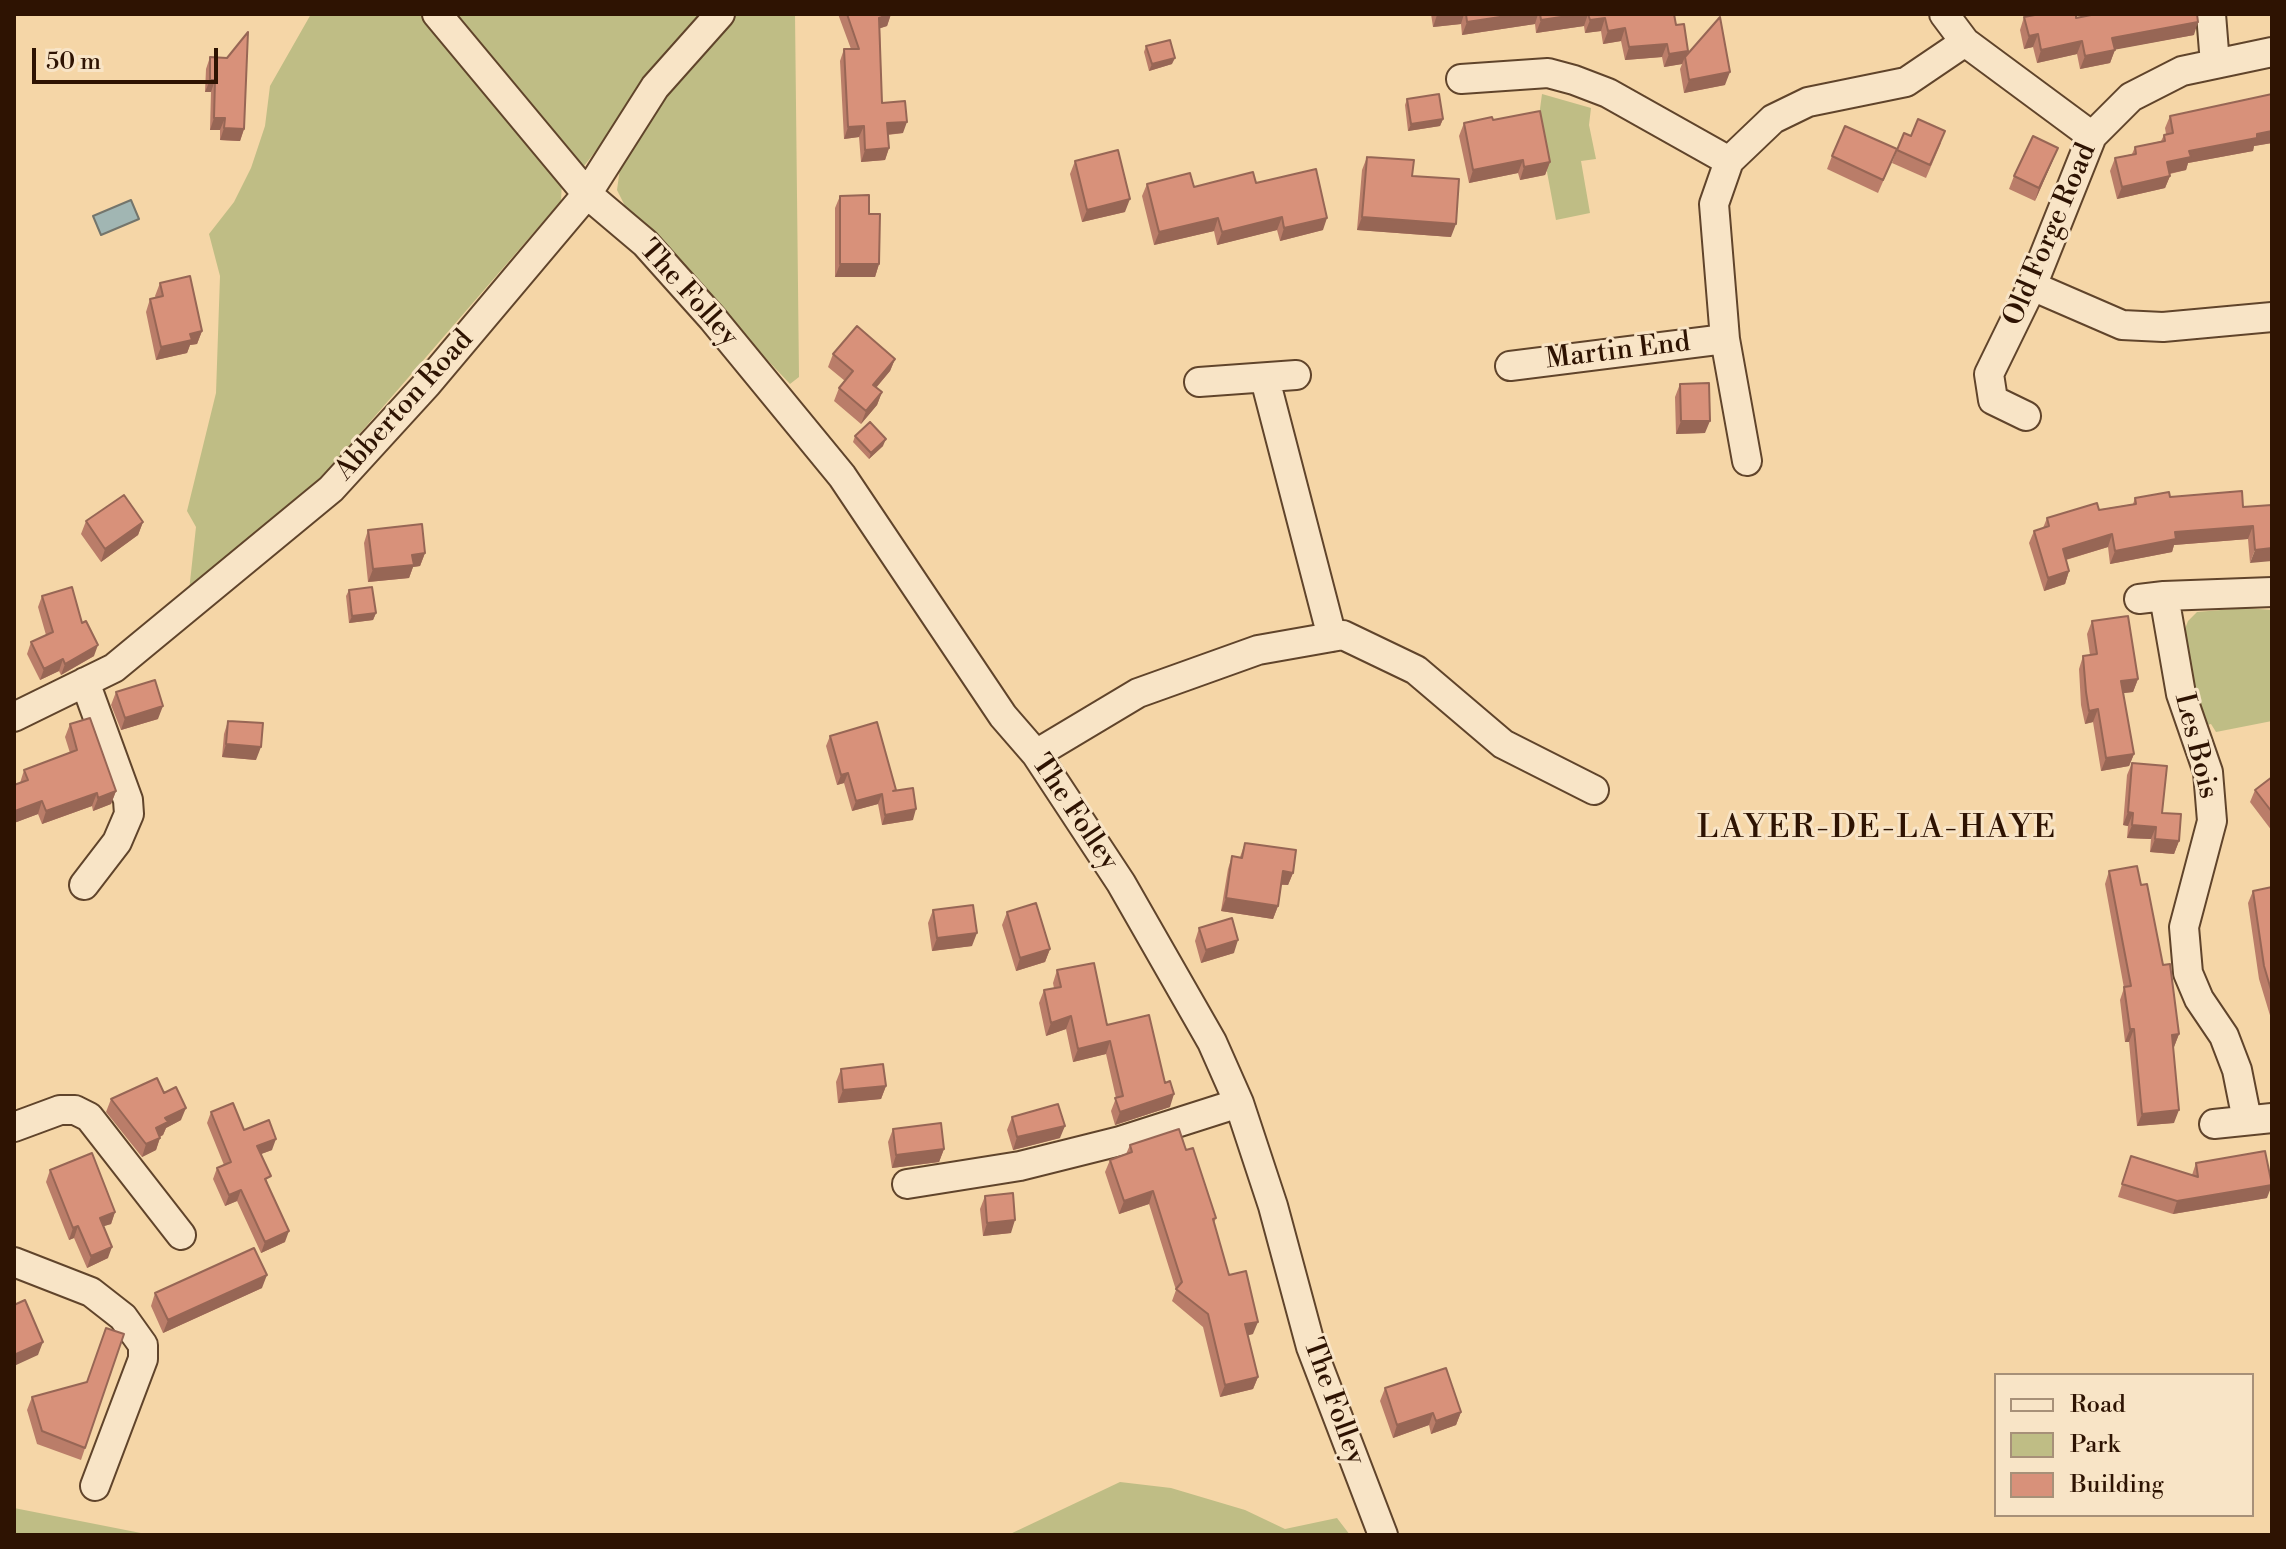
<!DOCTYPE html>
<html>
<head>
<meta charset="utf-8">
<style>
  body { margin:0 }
  #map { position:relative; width:2286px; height:1549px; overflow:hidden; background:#f5d6a7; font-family:"Libre Bodoni",serif }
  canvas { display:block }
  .frame { position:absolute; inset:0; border:16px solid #2e1302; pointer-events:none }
  .legend { position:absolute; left:1994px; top:1373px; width:260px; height:144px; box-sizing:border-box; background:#f8e4c6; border:2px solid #a79078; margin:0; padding:10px 14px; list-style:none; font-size:24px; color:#2e1302 }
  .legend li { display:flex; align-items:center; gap:16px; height:40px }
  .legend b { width:40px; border:2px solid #a79078 }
  .scale { position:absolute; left:32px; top:48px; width:186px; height:36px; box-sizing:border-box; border:4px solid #2e1302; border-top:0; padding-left:10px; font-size:24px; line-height:28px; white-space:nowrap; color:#2e1302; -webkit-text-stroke:6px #f8e4c6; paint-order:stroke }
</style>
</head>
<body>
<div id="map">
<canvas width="2286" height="1549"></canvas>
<div class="frame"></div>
<ul class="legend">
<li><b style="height:10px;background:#f8e4c6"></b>Road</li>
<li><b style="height:22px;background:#bfbd85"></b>Park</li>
<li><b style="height:22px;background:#d8917a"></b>Building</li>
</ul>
<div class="scale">50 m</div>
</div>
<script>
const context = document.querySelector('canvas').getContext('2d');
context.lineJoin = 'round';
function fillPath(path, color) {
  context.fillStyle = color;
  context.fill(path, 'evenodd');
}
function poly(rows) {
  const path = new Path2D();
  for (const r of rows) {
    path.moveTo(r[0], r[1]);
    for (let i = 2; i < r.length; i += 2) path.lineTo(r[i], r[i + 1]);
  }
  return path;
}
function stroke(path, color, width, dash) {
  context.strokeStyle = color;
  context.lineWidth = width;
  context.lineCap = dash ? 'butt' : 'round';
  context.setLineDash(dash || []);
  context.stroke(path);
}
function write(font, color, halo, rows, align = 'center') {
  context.font = font + ' "Libre Bodoni",serif';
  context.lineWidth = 6;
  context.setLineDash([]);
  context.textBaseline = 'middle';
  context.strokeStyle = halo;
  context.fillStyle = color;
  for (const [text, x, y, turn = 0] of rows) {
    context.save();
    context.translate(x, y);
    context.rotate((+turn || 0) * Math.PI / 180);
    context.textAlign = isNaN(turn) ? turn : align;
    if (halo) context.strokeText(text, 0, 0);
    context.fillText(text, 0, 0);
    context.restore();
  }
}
const green = poly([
  [311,14,429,14,562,180,561,201,299,504,188,600,196,527,187,511,216,393,220,276,209,234,234,202,251,168,265,126,270,86],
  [447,14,703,14,584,166,577,167],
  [730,14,795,14,799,377,790,384,628,212,617,190,620,168,666,98],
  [1542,94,1591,108,1589,125,1596,159,1581,161,1590,213,1556,220,1538,124],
  [2245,608,2272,610,2272,721,2216,732,2211,724,2203,726,2180,642,2188,621,2197,612],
  [1120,1482,1171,1488,1245,1510,1285,1529,1337,1518,1350,1535,1008,1535],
  [14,1508,151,1535,14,1535]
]);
const water = poly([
  [131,200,139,219,101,235,93,216,131,200]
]);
const minor = poly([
  [437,14,587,194,645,243,713,319,842,476,1003,716,1036,754,1121,883,1212,1042,1239,1103,1273,1206,1311,1347,1383,1535],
  [1944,14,1965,42,2092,136],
  [2211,14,2215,64],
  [1461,79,1548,73,1574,80,1608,93,1729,161],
  [2032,286,2122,325,2163,327,2272,317],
  [1510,366,1725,339],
  [1265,379,1332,637],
  [1199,382,1296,375],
  [2026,416,1993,400,1989,374,2032,286,2092,136,2131,97,2182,71,2272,52],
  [1747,461,1725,339,1714,204,1729,161,1773,119,1808,102,1906,82,1965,42],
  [2164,596,2272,592],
  [2139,599,2164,596,2181,694,2208,772,2212,821,2184,927,2188,973,2199,999,2224,1036,2237,1070,2247,1120],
  [14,717,114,668,331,489,427,384,587,194,655,87,720,14],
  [1036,754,1138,693,1258,650,1343,635,1416,670,1503,744,1594,790],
  [84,885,117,842,129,814,128,800,85,682],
  [2214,1124,2272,1118],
  [14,1127,60,1110,75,1110,89,1117,181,1235],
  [907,1184,1020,1166,1120,1141,1239,1103],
  [14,1262,91,1292,123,1317,143,1345,143,1359,95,1486]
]);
const wall = poly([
  [838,14,891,14,887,26,880,28,882,103,903,133,888,135,889,148,885,160,861,162,859,137,844,139,840,61,844,49,851,49],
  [1431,14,1674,14,1676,25,1688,51,1725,85,1684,93,1680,69,1682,64,1664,67,1662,57,1625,60,1621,41,1603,44,1601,31,1585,33,1584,26,1536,33,1535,24,1462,35,1461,24,1433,27],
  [2024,17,2076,18,2194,35,2115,49,2110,63,2080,69,2077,54,2037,63,2033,47,2024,49,2020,30],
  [1146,46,1172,64,1149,71,1144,52],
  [210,57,244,129,240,141,220,140,220,130,210,130,211,92,205,92,206,69],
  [2272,94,2272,143,2254,146,2253,151,2188,163,2186,170,2170,174,2170,176,2165,188,2117,199,2110,171,2115,158,2132,154,2135,147,2161,141,2164,135,2166,134,2165,128,2170,116],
  [1407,99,1443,119,1440,126,1408,131,1405,105],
  [1493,120,1550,162,1545,175,1520,180,1518,173,1469,183,1459,136,1464,123],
  [1911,136,1941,143,1926,178,1892,163,1897,150],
  [1832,156,1892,161,1878,193,1827,169],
  [1367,157,1412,176,1451,237,1357,230,1362,170],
  [2053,160,2035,201,2009,189,2014,176],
  [1075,161,1125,212,1082,222,1070,174],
  [1256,183,1323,230,1280,241,1277,230,1217,245,1214,231,1154,245,1142,196,1147,184,1194,187],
  [840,196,869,214,879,264,875,277,835,277,835,208],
  [160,283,202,331,197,344,190,345,187,353,156,360,146,312,150,299,156,298,155,296],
  [833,354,895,359,890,371,876,388,882,392,877,405,861,424,834,401,839,388,845,381,828,367],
  [1680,384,1705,433,1676,434,1675,397],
  [855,436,883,446,869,459,853,442],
  [2170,497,2243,507,2272,505,2250,563,2248,539,2174,545,2172,552,2110,564,2108,547,2066,560,2069,571,2065,584,2044,591,2029,543,2034,531,2043,528,2047,518,2133,504,2135,498],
  [86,521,143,522,138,535,101,562,81,534],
  [368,530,425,553,420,566,413,567,409,578,368,582,364,543],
  [349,590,376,613,373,620,349,623,346,596],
  [42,596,82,623,94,656,61,675,59,671,40,680,27,654,31,642,46,635,38,607],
  [2092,621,2138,679,2133,692,2123,693,2134,754,2129,766,2101,771,2093,722,2085,724,2081,705,2079,669,2083,656,2090,655,2087,634],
  [116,692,158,719,121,730,111,705],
  [228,721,256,760,222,757,224,734],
  [70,724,116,791,111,804,93,811,92,806,42,824,38,814,14,823,14,785,20,783,24,770,70,753,65,737],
  [830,736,896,790,913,820,882,825,878,804,852,811,844,783,837,785,826,746],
  [2132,763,2179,841,2174,854,2150,852,2151,839,2127,838,2128,826,2123,825,2127,775],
  [2272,777,2272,831,2250,802,2255,790],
  [1245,843,1293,873,1288,885,1281,885,1278,906,1273,919,1221,911,1228,869,1232,856,1240,857],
  [2109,871,2141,885,2179,1034,2174,1047,2173,1047,2174,1123,2137,1126,2129,1042,2125,1042,2120,1000,2124,988,2105,884],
  [2272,887,2272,1022,2259,979,2248,903,2253,891],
  [933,910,972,946,932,951,928,923],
  [1007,912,1050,949,1045,962,1016,971,1002,925],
  [1199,928,1234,953,1201,963,1195,941],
  [1057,970,1107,1025,1170,1107,1115,1125,1111,1111,1116,1098,1106,1054,1073,1062,1066,1029,1046,1036,1039,1003,1044,990,1054,988,1053,983],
  [841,1069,886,1086,881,1099,838,1103,836,1082],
  [164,1093,181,1120,166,1128,163,1135,160,1137,156,1150,142,1157,106,1112,111,1099],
  [211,1112,244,1130,272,1150,261,1154,268,1185,285,1242,261,1253,237,1201,225,1206,213,1179,217,1168,224,1165,207,1123],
  [1012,1117,1060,1138,1013,1150,1007,1130],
  [893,1129,944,1149,939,1162,892,1168,888,1142],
  [1130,1145,1186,1150,1216,1218,1214,1223,1229,1275,1253,1334,1248,1335,1258,1377,1253,1389,1220,1397,1203,1327,1172,1301,1176,1290,1149,1204,1119,1214,1105,1172,1110,1160,1126,1154],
  [2131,1156,2192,1175,2196,1163,2267,1198,2173,1214,2118,1197],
  [50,1170,115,1212,111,1224,103,1226,108,1258,87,1268,74,1238,69,1240,46,1182],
  [985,1196,1011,1233,983,1236,980,1209],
  [262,1288,163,1333,151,1306,155,1293],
  [124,1334,81,1460,37,1444,27,1410,32,1397,87,1382],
  [1385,1388,1461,1412,1456,1425,1431,1434,1429,1425,1393,1438,1380,1401]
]);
const shadedWall = poly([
  [891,14,887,26,875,30,879,18],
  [1464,14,1461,24,1433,27,1437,15],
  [1520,14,1538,14,1535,24,1462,35,1467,22],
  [1581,14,1588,14,1584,26,1536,33,1541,20],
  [1605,18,1601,31,1585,33,1590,20],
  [2198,22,2194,35,2108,51,2112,38],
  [1625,28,1621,41,1603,44,1608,31],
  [2038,34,2033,47,2024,49,2029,36],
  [2082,41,2077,54,2037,63,2041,50],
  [1667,44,1662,57,1625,60,1629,47],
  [2115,50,2110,63,2080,69,2085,56],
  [1688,51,1685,60,1685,57,1682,64,1664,67,1669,54],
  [1175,58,1172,64,1149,71,1152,64],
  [1730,72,1725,85,1684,93,1689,80],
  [210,80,215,80,211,92,205,92],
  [214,118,225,118,220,130,210,130],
  [1443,119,1440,126,1408,131,1411,124],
  [907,122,903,133,882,135,887,123],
  [864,126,859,137,844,139,848,127],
  [224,128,244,129,240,141,220,140],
  [2272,131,2272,143,2254,146,2253,151,2188,163,2186,170,2162,175,2167,162,2189,151],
  [889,148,885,160,861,162,865,150],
  [2058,148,2053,160,2035,201,2039,188],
  [1523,160,1518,173,1469,183,1473,170],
  [1550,162,1545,175,1520,180,1524,167],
  [2170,176,2165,188,2117,199,2122,187],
  [1130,199,1125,212,1082,222,1087,210],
  [1282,217,1277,230,1217,245,1222,232],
  [1362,217,1456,224,1451,237,1357,230],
  [1218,218,1214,231,1154,245,1159,232],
  [1327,218,1323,230,1280,241,1284,228],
  [840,264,879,264,875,277,835,277],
  [202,331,197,344,190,345,187,353,156,360,161,347,190,334],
  [895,359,890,371,868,397,873,385],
  [882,392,877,405,861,424,866,411],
  [1681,421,1710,421,1705,433,1676,434],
  [886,439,883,446,869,459,871,453],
  [143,522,138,535,101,562,105,549],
  [2253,526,2248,539,2174,545,2172,552,2110,564,2115,551,2175,532],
  [2112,534,2108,547,2058,562,2063,549],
  [2272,548,2272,561,2250,563,2255,550],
  [425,553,420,566,413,567,409,578,368,582,373,569,412,555],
  [2069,571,2065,584,2044,591,2048,578],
  [376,613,373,620,349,623,352,616],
  [98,645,94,656,61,675,65,664],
  [63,659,59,671,40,680,44,669],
  [2138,679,2133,692,2116,694,2121,681],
  [163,706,158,719,121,730,125,718],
  [2098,709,2093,722,2085,724,2089,711],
  [226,744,261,747,256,760,222,757],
  [2134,754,2129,766,2101,771,2106,758],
  [848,773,844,783,837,785,841,775],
  [116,791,111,804,93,811,98,798],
  [97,793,92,806,42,824,46,811],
  [882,794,878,804,852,811,856,801],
  [42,801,38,814,14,823,15,811],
  [916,809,913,820,882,825,885,815],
  [2128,812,2133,813,2128,826,2123,825],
  [2132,825,2156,827,2151,839,2127,838],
  [2155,839,2179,841,2174,854,2150,852],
  [1283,871,1293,873,1288,885,1278,884],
  [1226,898,1278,906,1273,919,1221,911],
  [977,933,972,946,932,951,937,938],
  [1238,940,1234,953,1201,963,1206,950],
  [1050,949,1045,962,1016,971,1020,958],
  [1071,1016,1066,1029,1046,1036,1051,1023],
  [2130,1029,2134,1029,2129,1042,2125,1042],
  [2179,1034,2174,1047,2167,1048,2172,1035],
  [1110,1041,1106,1054,1073,1062,1078,1049],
  [886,1086,881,1099,838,1103,843,1090],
  [1174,1094,1170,1107,1115,1125,1120,1112],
  [186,1108,181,1120,166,1128,163,1135,151,1141,156,1128,165,1118],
  [2179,1110,2174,1123,2137,1126,2142,1114],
  [1065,1126,1060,1138,1013,1150,1017,1137],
  [160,1138,156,1150,142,1157,146,1144],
  [276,1139,272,1150,253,1157,257,1146],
  [944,1149,939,1162,892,1168,896,1155],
  [2272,1185,2267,1198,2173,1214,2177,1201],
  [241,1190,237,1201,225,1206,229,1195],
  [1153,1191,1149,1204,1119,1214,1124,1201],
  [115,1212,111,1224,95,1229,100,1218],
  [1015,1220,1011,1233,983,1236,987,1223],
  [78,1226,74,1238,69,1240,73,1228],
  [289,1231,285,1242,261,1253,265,1242],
  [112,1247,108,1258,87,1268,91,1256],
  [267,1275,262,1288,163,1333,168,1320],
  [1258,1322,1253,1334,1241,1337,1245,1324],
  [43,1342,38,1355,14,1366,14,1355],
  [1258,1377,1253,1389,1220,1397,1225,1385],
  [1461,1412,1456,1425,1431,1434,1436,1421],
  [1433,1413,1429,1425,1393,1438,1397,1425]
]);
const building = poly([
  [847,14,891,14,879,18,882,103,905,101,907,122,887,123,889,148,865,150,864,126,848,127,844,49,859,49,847,14],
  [1466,14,1520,14,1467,22,1466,14],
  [1540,14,1581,14,1541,20,1540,14],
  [1588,14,1674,14,1676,25,1684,24,1688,51,1669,54,1667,44,1629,47,1625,28,1608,31,1605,18,1590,20,1588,14],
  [2040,14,2076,14,2076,18,2096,14,2197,14,2198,22,2112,38,2115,50,2085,56,2082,41,2041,50,2038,34,2029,36,2024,17,2040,14],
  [1720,17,1730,72,1689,80,1685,57,1720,17],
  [248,32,244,129,224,128,225,118,214,118,215,80,210,80,210,57,227,58,248,32],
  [1170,40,1175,58,1152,64,1146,46,1170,40],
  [1439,94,1443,119,1411,124,1407,99,1439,94],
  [2272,94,2272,131,2257,134,2257,138,2189,151,2191,157,2167,162,2170,176,2122,187,2115,158,2136,154,2135,147,2165,141,2164,135,2173,133,2170,116,2272,94],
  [1540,111,1550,162,1524,167,1523,160,1473,170,1464,123,1492,117,1493,120,1540,111],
  [1918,119,1945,131,1930,165,1897,150,1904,133,1911,136,1918,119],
  [1845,126,1897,149,1883,180,1832,156,1845,126],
  [2033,136,2058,148,2039,188,2014,176,2033,136],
  [1118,150,1130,199,1087,210,1075,161,1118,150],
  [1367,157,1414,160,1412,176,1459,179,1456,224,1362,217,1367,157],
  [1316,169,1327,218,1284,228,1282,217,1222,232,1218,218,1159,232,1147,184,1190,173,1194,187,1253,172,1256,183,1316,169],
  [869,195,869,214,880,214,879,264,840,264,840,196,869,195],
  [190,276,202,331,190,334,192,340,161,347,150,299,163,296,160,283,190,276],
  [857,326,895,359,873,385,882,392,866,411,839,388,853,371,833,354,857,326],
  [1709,383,1710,421,1681,421,1680,384,1709,383],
  [870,422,886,439,871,453,855,436,870,422],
  [2242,491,2243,507,2272,505,2272,548,2255,550,2253,526,2175,532,2176,539,2115,551,2112,534,2063,549,2069,571,2048,578,2034,531,2049,526,2047,518,2097,503,2099,510,2136,504,2135,498,2169,492,2170,497,2242,491],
  [124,495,143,522,105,549,86,521,124,495],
  [422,524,425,553,412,555,414,565,373,569,368,530,422,524],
  [72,587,82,623,86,621,98,645,65,664,63,659,44,669,31,642,53,632,42,596,72,587],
  [372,587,376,613,352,616,349,590,372,587],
  [2128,616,2138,679,2121,681,2134,754,2106,758,2098,709,2089,711,2086,692,2083,656,2097,654,2092,621,2128,616],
  [155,680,163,706,125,718,116,692,155,680],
  [90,718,116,791,98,798,97,793,46,811,42,801,15,811,14,807,14,785,28,780,24,770,77,750,70,724,90,718],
  [228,721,263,723,261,747,226,744,228,721],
  [877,722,896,790,893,791,913,788,916,809,885,815,882,794,856,801,848,773,841,775,830,736,877,722],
  [2132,763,2167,766,2162,813,2181,814,2179,841,2155,839,2156,827,2132,825,2133,813,2128,812,2132,763],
  [2272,777,2272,812,2255,790,2272,777],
  [1245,843,1296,850,1293,873,1283,871,1278,906,1226,898,1232,856,1242,858,1245,843],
  [2137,866,2141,885,2147,884,2163,965,2170,964,2179,1034,2172,1035,2179,1110,2142,1114,2134,1029,2130,1029,2124,987,2131,986,2109,871,2137,866],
  [2272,887,2272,993,2264,966,2253,891,2272,887],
  [1036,903,1050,949,1020,958,1007,912,1036,903],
  [973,905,977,933,937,938,933,910,973,905],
  [1232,918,1238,940,1206,950,1199,928,1232,918],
  [1094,963,1107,1025,1149,1015,1165,1083,1170,1081,1174,1094,1120,1112,1115,1098,1123,1096,1110,1041,1078,1049,1071,1016,1051,1023,1044,990,1061,987,1057,970,1094,963],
  [883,1064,886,1086,843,1090,841,1069,883,1064],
  [157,1078,164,1093,176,1087,186,1108,165,1118,168,1122,156,1128,160,1138,146,1144,111,1099,157,1078],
  [233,1103,244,1130,269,1120,276,1139,257,1146,271,1176,265,1179,289,1231,265,1242,241,1190,229,1195,217,1168,231,1162,211,1112,233,1103],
  [1058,1104,1065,1126,1017,1137,1012,1117,1058,1104],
  [941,1123,944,1149,896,1155,893,1129,941,1123],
  [1179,1129,1186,1150,1193,1148,1216,1218,1213,1219,1229,1275,1246,1271,1258,1322,1245,1324,1258,1377,1225,1385,1208,1314,1176,1289,1182,1282,1153,1191,1124,1201,1110,1160,1132,1152,1130,1145,1179,1129],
  [2265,1151,2272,1185,2177,1201,2122,1184,2131,1156,2198,1177,2196,1163,2265,1151],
  [92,1153,115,1212,100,1218,112,1247,91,1256,78,1226,73,1228,50,1170,92,1153],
  [1013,1193,1015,1220,987,1223,985,1196,1013,1193],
  [254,1248,267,1275,168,1320,155,1293,254,1248],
  [25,1300,43,1342,14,1355,14,1305,25,1300],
  [106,1328,124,1334,85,1448,42,1431,32,1397,87,1382,106,1328],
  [1446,1368,1461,1412,1436,1421,1433,1413,1397,1425,1385,1388,1446,1368]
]);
const streetNames = [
  ["Old Forge Road",2051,235,-67],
  ["The Folley",688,294,48],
  ["Martin End",1618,352,-7],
  ["Abberton Road",405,406,-48],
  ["Les Bois",2195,746,76],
  ["The Folley",1074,813,56],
  ["The Folley",1333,1402,70]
];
const quarterNames = [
  ["LAYER-DE-LA-HAYE",1877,829]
];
fillPath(green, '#bfbd85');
fillPath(water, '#a1b6b3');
stroke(water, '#73756c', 2);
stroke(minor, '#60442b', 32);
stroke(minor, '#f8e4c6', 28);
fillPath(wall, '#ba7d69');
fillPath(shadedWall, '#976655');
fillPath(building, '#d8917a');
stroke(building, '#976655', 2);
write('28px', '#2e1302', '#f8e4c6', streetNames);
context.letterSpacing = '2px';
write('32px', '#2e1302', '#f8e4c6', quarterNames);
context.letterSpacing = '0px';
</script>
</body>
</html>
